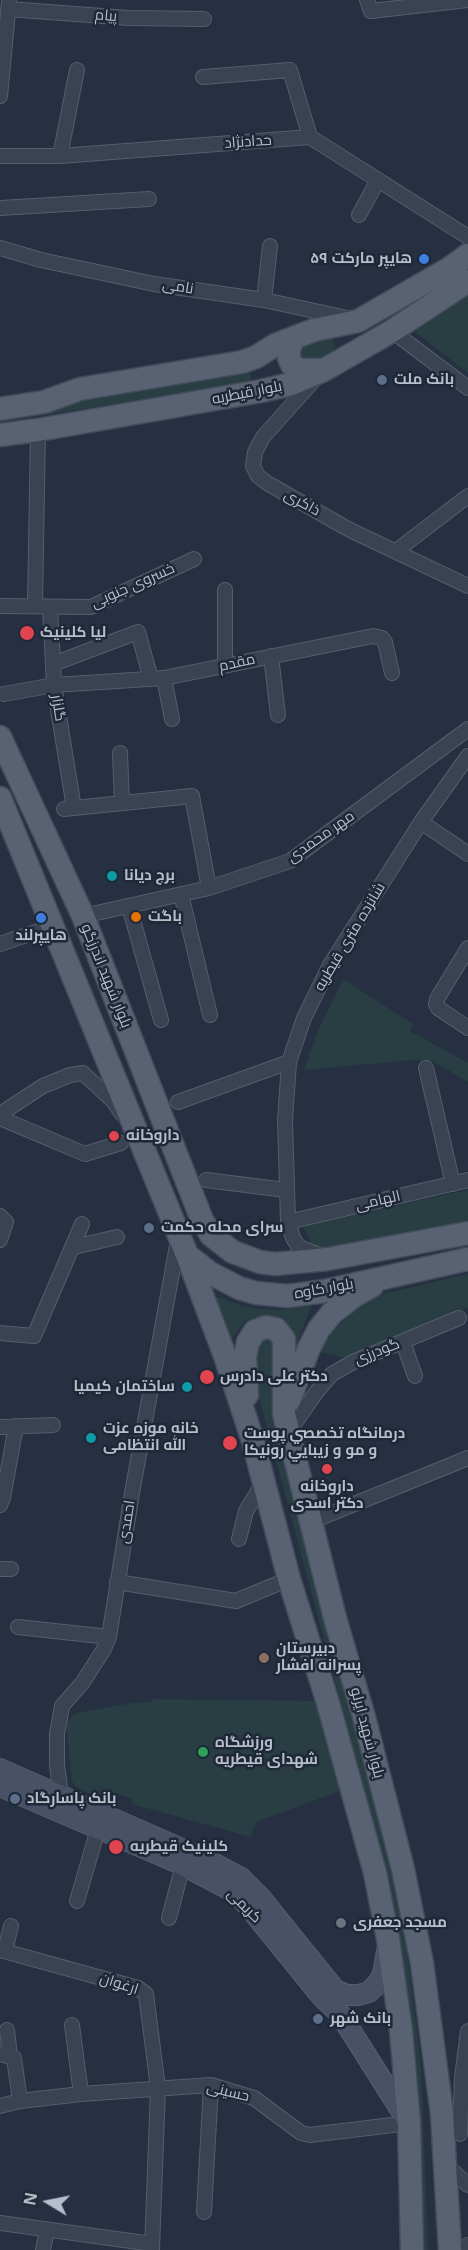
<!DOCTYPE html>
<html>
<head>
<meta charset="utf-8">
<style>
  body { margin:0 }
  #map { position:relative; width:468px; height:2250px; overflow:hidden; background:#263042; font-family:"Noto Sans",sans-serif }
  canvas { display:block }
  .north { position:absolute; left:18px; top:2172px; width:60px; height:60px; -webkit-text-stroke:4px #1f2837; paint-order:stroke; rotate:280deg; font-size:16px; font-weight:700; line-height:24px; text-align:center; color:#b7becc }
  .north::after { content:''; display:block; margin:auto; width:21px; height:27px; background:#b7becc; clip-path:polygon(50% 0,100% 100%,50% 72%,0 100%) }
</style>
</head>
<body>
<div id="map">
<canvas width="468" height="2250"></canvas>
<div class="north">N</div>
</div>
<script>
const context = document.querySelector('canvas').getContext('2d');
context.lineJoin = 'round';
function fillPath(path, color) {
  context.fillStyle = color;
  context.fill(path, 'evenodd');
}
function poly(rows) {
  const path = new Path2D();
  for (const r of rows) {
    path.moveTo(r[0], r[1]);
    for (let i = 2; i < r.length; i += 2) path.lineTo(r[i], r[i + 1]);
  }
  return path;
}
function stroke(path, color, width, dash) {
  context.strokeStyle = color;
  context.lineWidth = width;
  context.lineCap = dash ? 'butt' : 'round';
  context.setLineDash(dash || []);
  context.stroke(path);
}
function write(font, color, halo, rows, align = 'center') {
  context.font = font + ' "Noto Sans",Cairo,sans-serif';
  context.lineWidth = 5;
  context.setLineDash([]);
  context.textBaseline = 'middle';
  context.strokeStyle = halo;
  context.fillStyle = color;
  for (const [text, x, y, turn = 0] of rows) {
    context.save();
    context.translate(x, y);
    context.rotate((+turn || 0) * Math.PI / 180);
    context.textAlign = isNaN(turn) ? turn : align;
    if (halo) context.strokeText(text, 0, 0);
    context.fillText(text, 0, 0);
    context.restore();
  }
}
const green = poly([
  [468,296,468,373,410,328],
  [324,334,332,338,335,346,333,354,307,367,293,350],
  [250,373,252,382,0,422,0,415],
  [343,979,413,1024,410,1031,468,1063,468,1082,433,1061,412,1060,304,1070,318,1031],
  [468,1190,468,1226,327,1252,311,1243,303,1226],
  [468,1274,468,1308,346,1358,320,1352,333,1331,354,1311,373,1299,386,1293],
  [212,1295,243,1306,260,1309,282,1310,311,1306,290,1363,269,1318,255,1317,245,1321,230,1342],
  [265,1334,272,1340,276,1348,275,1416,288,1479,389,1856,406,1943,421,2065,428,2250,418,2250,415,2084,403,1963,390,1899,350,1736,257,1390,249,1349],
  [153,1699,321,1701,348,1788,256,1822,251,1837,132,1804,132,1798,113,1793,111,1798,108,1797,106,1801,76,1787,72,1781,66,1723,76,1713,132,1703,152,1702]
]);
const street = poly([
  [367,0,371,11,468,0],
  [8,9,129,18,204,19],
  [203,77,290,70,310,137],
  [0,96,9,2],
  [0,156,60,156,310,137,468,237],
  [60,156,77,70],
  [0,208,149,199],
  [359,215,378,180],
  [0,248,41,260,154,284,264,300,347,318],
  [264,300,270,246],
  [392,331,468,388],
  [315,379,263,437,255,452,253,466,258,476,267,483,350,530,468,586],
  [396,551,468,496],
  [225,590,225,665],
  [0,606,91,607,194,559],
  [35,606,38,430],
  [50,607,54,685,74,808],
  [271,656,278,715],
  [53,664,138,632,151,679],
  [164,678,172,719],
  [4,694,54,685,164,678,373,636,382,638,385,642,392,673],
  [120,753,122,803],
  [64,809,192,796,209,888],
  [421,822,468,854],
  [181,894,210,1015],
  [129,906,161,1020],
  [83,916,209,888,290,861,468,729],
  [0,944,53,926],
  [468,948,437,999,436,1004,438,1008,468,1028],
  [426,1068,453,1184],
  [178,1102,289,1062],
  [0,1114,43,1086,70,1075,83,1073,113,1101,122,1114],
  [0,1118,85,1154,121,1143],
  [206,1180,286,1190],
  [0,1216,6,1222,0,1240],
  [288,1222,468,1180],
  [74,1247,117,1237],
  [321,1256,299,1247,293,1238,288,1222,285,1120,289,1062,304,1018,330,965,421,822,468,756],
  [0,1333,34,1336,82,1224],
  [403,1342,415,1376],
  [0,1427,53,1425],
  [288,1433,318,1390,332,1374,353,1362,459,1318],
  [0,1505,3,1498,16,1426],
  [310,1522,468,1458],
  [239,1539,246,1511,263,1483],
  [0,1569,11,1569],
  [117,1582,236,1601,289,1579],
  [18,1627,109,1637],
  [61,1795,57,1765,57,1734,62,1706,83,1682,104,1649,109,1637,132,1493,178,1240],
  [77,1901,98,1829],
  [169,1918,183,1865],
  [0,1950,138,1988,146,1994,158,2088,152,2250],
  [5,1951,11,1926],
  [72,2025,81,2094],
  [7,2030,10,2056],
  [0,2054,14,2058,20,2101],
  [0,2106,20,2101,81,2094,211,2085,254,2098,301,2133,310,2135,409,2123],
  [460,2134,462,2077,468,2031],
  [446,2165,468,2185],
  [204,2212,211,2085],
  [0,2223,152,2244],
  [43,2250,47,2230],
  [466,2250,468,2245]
]);
const secondary = poly([
  [0,1769,209,1861,241,1878,260,1897,335,1990,347,1995,359,1995,369,1992,378,1983,383,1974,387,1951],
  [0,1786,183,1865,236,1893,249,1907,322,1997,340,2014,409,2123]
]);
const primary = poly([
  [294,338,289,349,289,358,292,365,299,370,322,370],
  [0,409,44,402,80,389,242,362,256,357,275,345,314,330,358,321,450,268,468,255],
  [0,435,38,430,261,391,291,384,324,370,392,331,468,281],
  [0,737,83,916,202,1220,211,1235,233,1252,260,1262,275,1264,328,1259,468,1233],
  [0,798,187,1255,225,1356,253,1441,289,1579,328,1703,375,1873,388,1939,401,2031,409,2123,412,2250],
  [187,1255,210,1273,239,1288,256,1293,288,1296,325,1291,468,1259],
  [247,1395,245,1357,248,1342,255,1331,266,1327,276,1329,284,1339,284,1414,335,1618,364,1717,403,1869,422,1963,442,2114,450,2250],
  [289,1401,309,1348,319,1329,332,1313,354,1296,372,1286]
]);
const markers = [
  [424,259,6,"#3f7fe0"],
  [382,380,6,"#5c6f8a"],
  [27,633,8,"#e0444e"],
  [112,876,6,"#0f9aa8"],
  [136,917,6,"#e8710a"],
  [41,918,6,"#3f7fe0"],
  [114,1136,6,"#e0444e"],
  [149,1228,6,"#5c6f8a"],
  [207,1377,8,"#e0444e"],
  [187,1387,6,"#0f9aa8"],
  [91,1438,6,"#0f9aa8"],
  [230,1443,8,"#e0444e"],
  [327,1469,6,"#e0444e"],
  [264,1658,6,"#8d6e63"],
  [203,1752,6,"#2e9e5b"],
  [15,1799,6,"#5c6f8a"],
  [116,1847,8,"#e0444e"],
  [341,1923,6,"#6b7280"],
  [318,2019,6,"#5c6f8a"]
];
const streetNames = [
  ["پیام",106,16,5],
  ["حدادنژاد",248,142,-4],
  ["نامی",178,287,9],
  ["بلوار قیطریه",247,393,-11],
  ["ذاکری",302,503,29],
  ["خسروی جنوبی",133,586,-24],
  ["مقدم",237,663,-12],
  ["گلزار",58,708,81],
  ["مهر محمدی",321,837,-35],
  ["شانزده متری قیطریه",350,937,-59],
  ["بلوار شهید اندرزگو",106,976,68],
  ["الهامی",378,1201,-13],
  ["بلوار کاوه",324,1289,-10],
  ["گودرزی",377,1352,-22],
  ["احمدی",127,1522,-81],
  ["بلوار شهید ایرلو",367,1733,75],
  ["کریمی",244,1906,45],
  ["ارغوان",119,1984,18],
  ["حسینی",228,2092,14]
];
const poiNames = [
  ["هایپر مارکت ۵۹",412,259,"right"],
  ["بانک ملت",394,380],
  ["لیا کلینیک",40,633],
  ["برج دیانا",124,876],
  ["باگت",148,917],
  ["هایپرلند",41,936,"center"],
  ["داروخانه",126,1136],
  ["سرای محله حکمت",161,1228],
  ["دکتر علی دادرس",220,1377],
  ["ساختمان کیمیا",175,1387,"right"],
  ["خانه موزه عزت",103,1429],
  ["الله انتظامی",103,1446],
  ["درمانگاه تخصصي پوست",244,1434],
  ["و مو و زيبايي رونيكا",244,1451],
  ["داروخانه",327,1487,"center"],
  ["دکتر اسدی",327,1504,"center"],
  ["دبیرستان",276,1649],
  ["پسرانه افشار",276,1666],
  ["ورزشگاه",215,1743],
  ["شهدای قیطریه",215,1760],
  ["بانک پاسارگاد",27,1799],
  ["کلینیک قیطریه",130,1847],
  ["مسجد جعفری",353,1923],
  ["بانک شهر",330,2019]
];
fillPath(green, '#283e43');
stroke(street, '#555e6c', 16);
stroke(secondary, '#555e6c', 22);
stroke(primary, '#444c5b', 25);
stroke(street, '#3a4352', 14);
stroke(secondary, '#485165', 20);
stroke(primary, '#586272', 22);
for (const [x, y, r, color] of markers) {
  const dot = new Path2D();
  dot.arc(x, y, r, 0, 2 * Math.PI);
  context.fillStyle = color;
  context.fill(dot);
  stroke(dot, '#1f2837', 2);
}
write('15px', '#b7becc', '#1f2837', streetNames);
write('bold 15px', '#b7becc', '#1f2837', poiNames, 'left');
</script>
</body>
</html>
